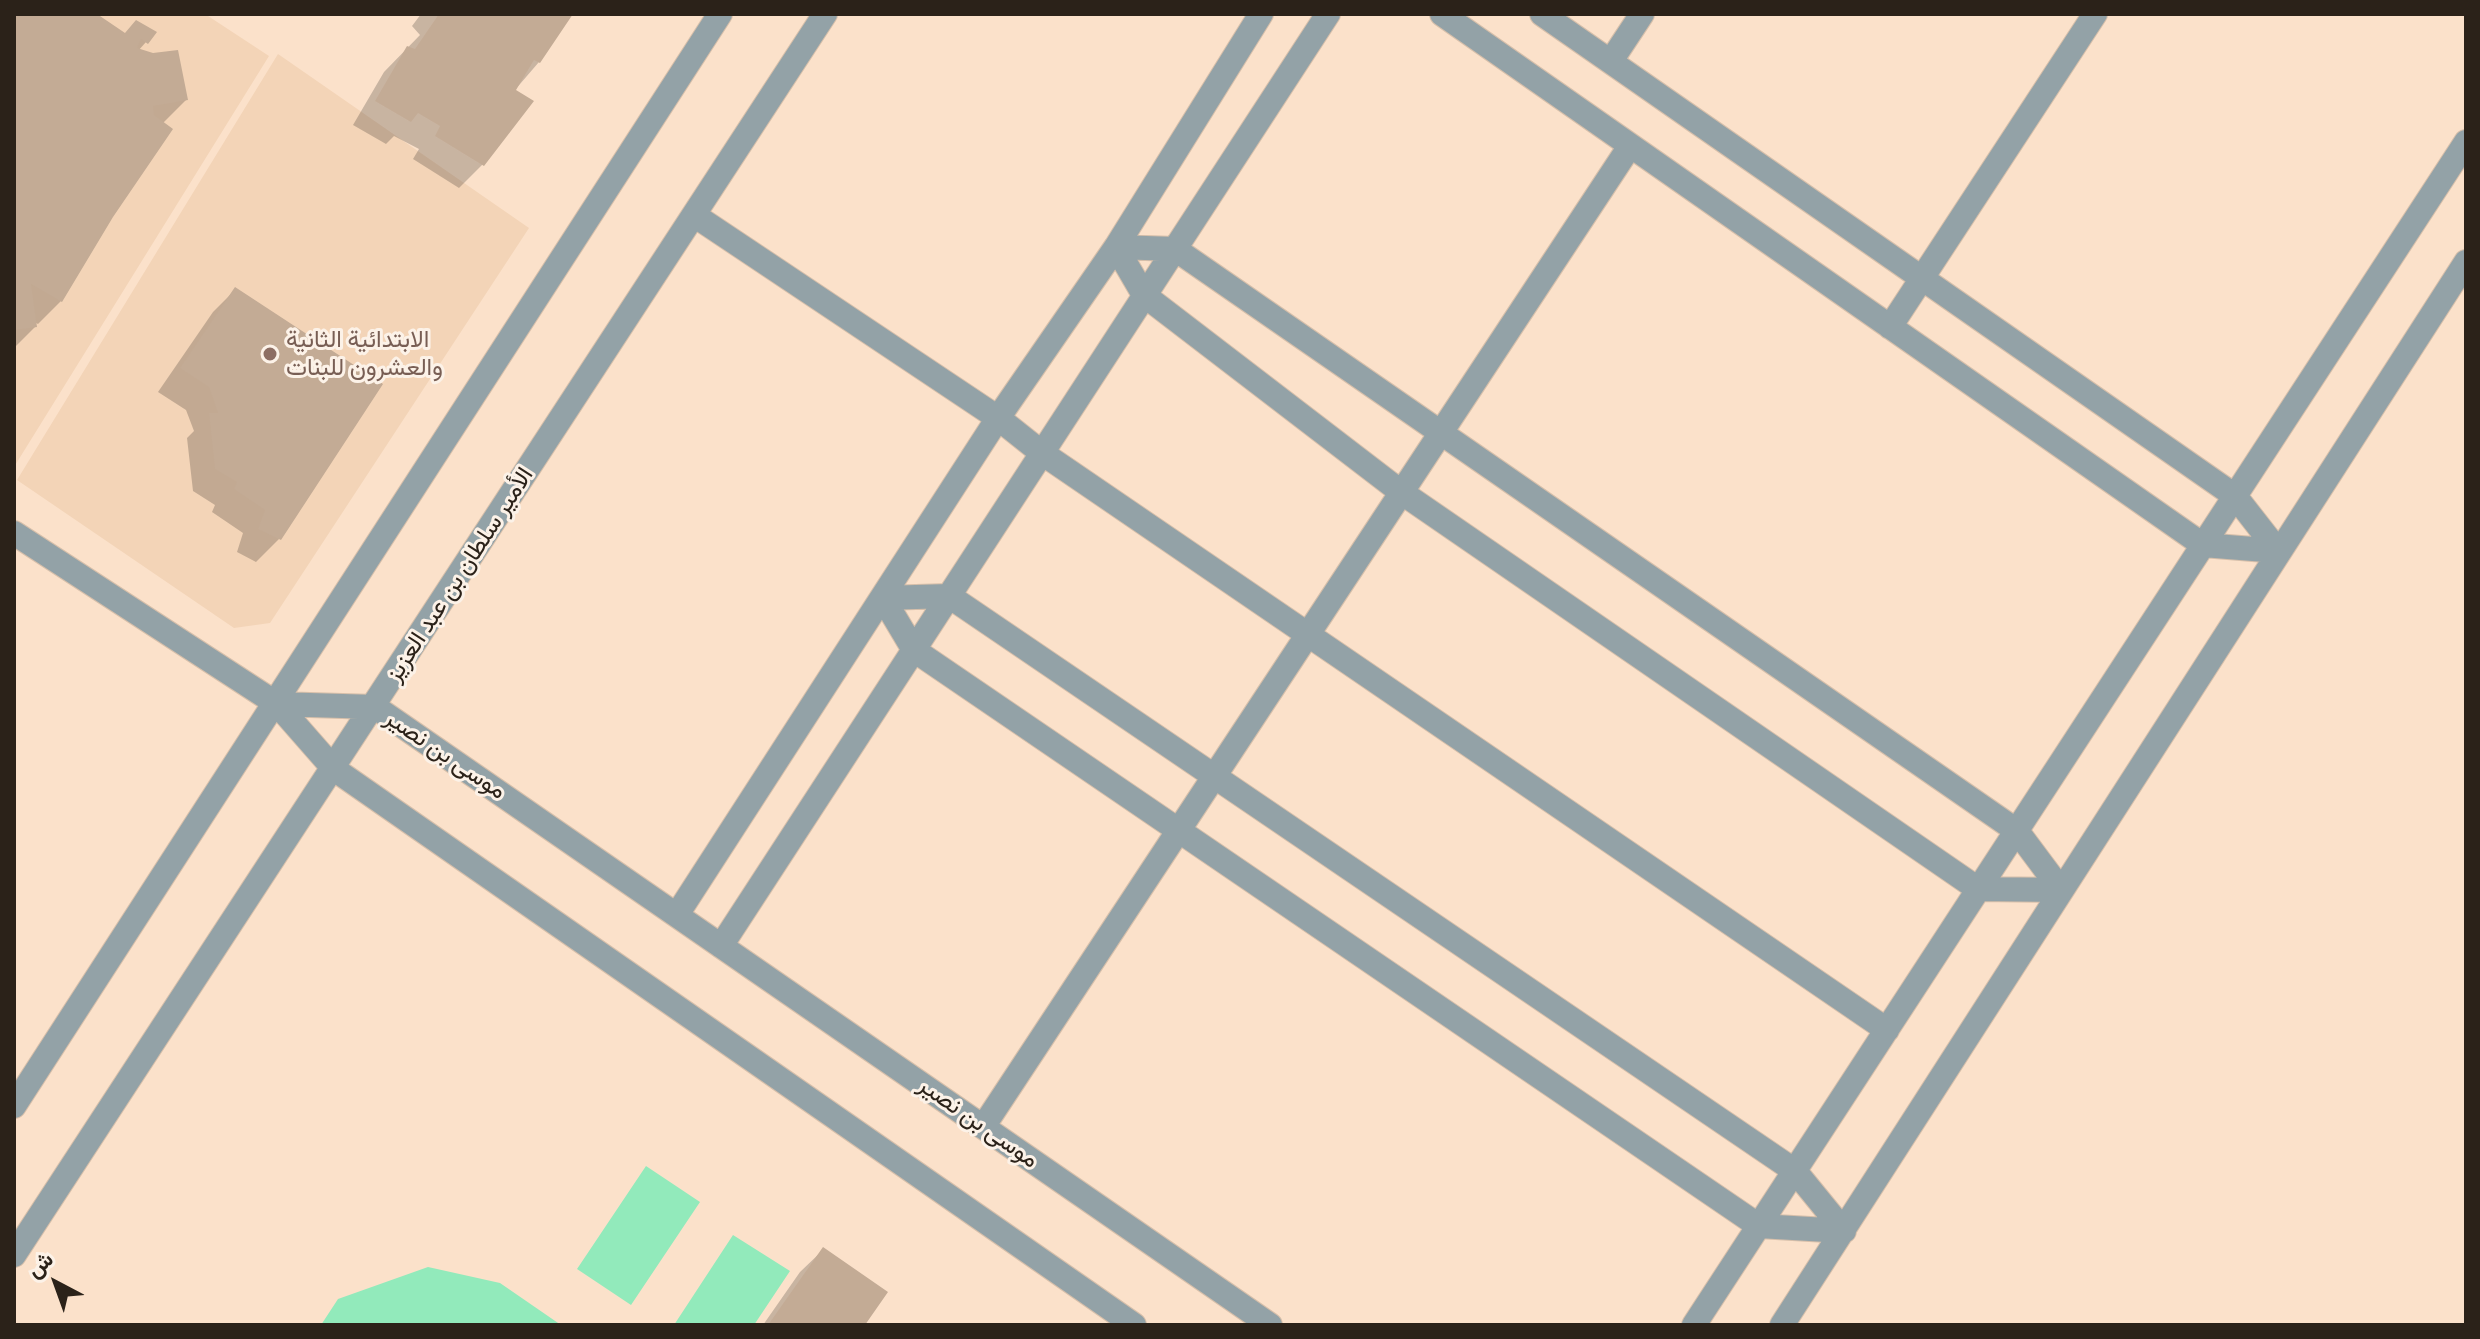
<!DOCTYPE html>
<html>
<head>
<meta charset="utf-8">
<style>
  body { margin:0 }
  #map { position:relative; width:2480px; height:1339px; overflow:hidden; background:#fbe1ca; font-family:"Fira Sans Condensed",Vazirmatn,sans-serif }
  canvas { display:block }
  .frame { position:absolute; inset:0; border:16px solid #2b2219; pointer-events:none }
  .north { position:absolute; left:16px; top:1243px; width:80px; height:80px; -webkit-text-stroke:6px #fcf2e8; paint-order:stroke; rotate:319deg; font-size:22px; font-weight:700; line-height:32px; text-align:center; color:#2b2219 }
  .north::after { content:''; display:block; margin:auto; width:28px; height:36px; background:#2b2219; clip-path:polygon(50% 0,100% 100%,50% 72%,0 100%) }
</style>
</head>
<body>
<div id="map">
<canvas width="2480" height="1339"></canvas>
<div class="frame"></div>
<div class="north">ش</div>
</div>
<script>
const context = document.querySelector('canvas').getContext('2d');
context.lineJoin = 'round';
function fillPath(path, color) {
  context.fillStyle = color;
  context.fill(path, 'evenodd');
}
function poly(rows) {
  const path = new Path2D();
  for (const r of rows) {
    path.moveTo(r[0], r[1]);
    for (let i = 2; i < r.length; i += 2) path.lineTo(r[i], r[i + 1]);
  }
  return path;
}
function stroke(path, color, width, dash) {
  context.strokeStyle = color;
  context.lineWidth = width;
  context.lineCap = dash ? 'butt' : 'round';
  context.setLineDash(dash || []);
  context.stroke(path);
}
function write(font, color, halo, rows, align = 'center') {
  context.font = font + ' "Fira Sans Condensed",Vazirmatn,sans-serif';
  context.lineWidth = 6;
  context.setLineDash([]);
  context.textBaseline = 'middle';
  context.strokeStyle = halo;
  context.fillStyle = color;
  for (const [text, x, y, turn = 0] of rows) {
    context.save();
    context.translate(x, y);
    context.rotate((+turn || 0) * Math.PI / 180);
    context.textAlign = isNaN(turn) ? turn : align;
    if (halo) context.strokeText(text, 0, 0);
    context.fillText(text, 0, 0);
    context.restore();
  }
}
const built = poly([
  [14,14,205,14,269,56,14,467],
  [278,54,529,228,270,623,234,628,17,480]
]);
const green = poly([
  [646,1166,700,1202,631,1305,577,1269],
  [733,1235,790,1271,754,1325,674,1325],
  [428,1267,500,1283,561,1325,321,1325,338,1299]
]);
const shadow = poly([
  [14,14,93,14,124,35,137,22,146,42,138,51,186,100,162,124,61,301,38,324,34,322,35,327,14,348],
  [421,14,570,14,539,62,514,91,531,101,482,165,459,188,413,159,419,149,394,136,386,144,353,125,384,72,420,35,412,26],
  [236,289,279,539,256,562,237,552,243,533,212,512,215,505,193,491,187,438,194,431,186,410,158,392,213,312],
  [823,1250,862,1325,763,1325,800,1272]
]);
const building = poly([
  [14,14,97,14,125,33,136,20,157,32,148,44,141,39,137,48,153,53,178,50,188,100,153,106,154,115,173,129,113,217,62,302,31,284,37,327,14,330],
  [439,14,573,14,540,63,534,60,516,90,534,101,484,166,435,136,440,126,418,113,411,122,375,101,407,46,415,49],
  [235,287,383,384,281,540,258,529,265,510,234,489,237,482,215,469,209,413,218,413,209,387,180,368],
  [823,1247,888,1292,865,1325,768,1325]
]);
const minor = poly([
  [1442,14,2203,545,2278,551],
  [1542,14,2235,496,2278,551],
  [1611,61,1642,14],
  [694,215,998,418,1042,453,1887,1030],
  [1116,247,1144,295,1401,492,1978,889,2061,890],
  [1116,247,1175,249,2017,831,2061,890],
  [1890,327,2095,14],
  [14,533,277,704,334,769,1134,1325],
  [949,596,1795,1171,1844,1231,1759,1226,914,650,883,598,949,596],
  [277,704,375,707,1270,1325],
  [678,913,998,418,1116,247,1261,14],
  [721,946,1328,14],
  [14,1106,720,14],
  [983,1127,1630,146],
  [14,1255,825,14],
  [1694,1325,2466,142],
  [1782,1325,2466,262]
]);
const markers = [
  [270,354,8,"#8d6e63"]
];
const educationNames = [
  ["الابتدائية الثانية",286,340],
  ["والعشرون للبنات",286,368]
];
const streetNames = [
  ["الأمير سلطان بن عبد العزيز",460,575,-57],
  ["موسى بن نصير",445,755,34],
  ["موسى بن نصير",978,1123,35]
];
fillPath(built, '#f3d4b7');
fillPath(green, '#92eabb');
fillPath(shadow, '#0003');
fillPath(building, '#c3ab95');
stroke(minor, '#d6bfaa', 26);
stroke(minor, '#93a2a7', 24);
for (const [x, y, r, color] of markers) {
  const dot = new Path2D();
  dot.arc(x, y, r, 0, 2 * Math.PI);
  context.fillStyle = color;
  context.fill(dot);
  stroke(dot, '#fcf2e8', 3);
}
write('24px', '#785e54', '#fcf2e8', educationNames, 'left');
write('24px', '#2b2219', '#fcf2e8', streetNames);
</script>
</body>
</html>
